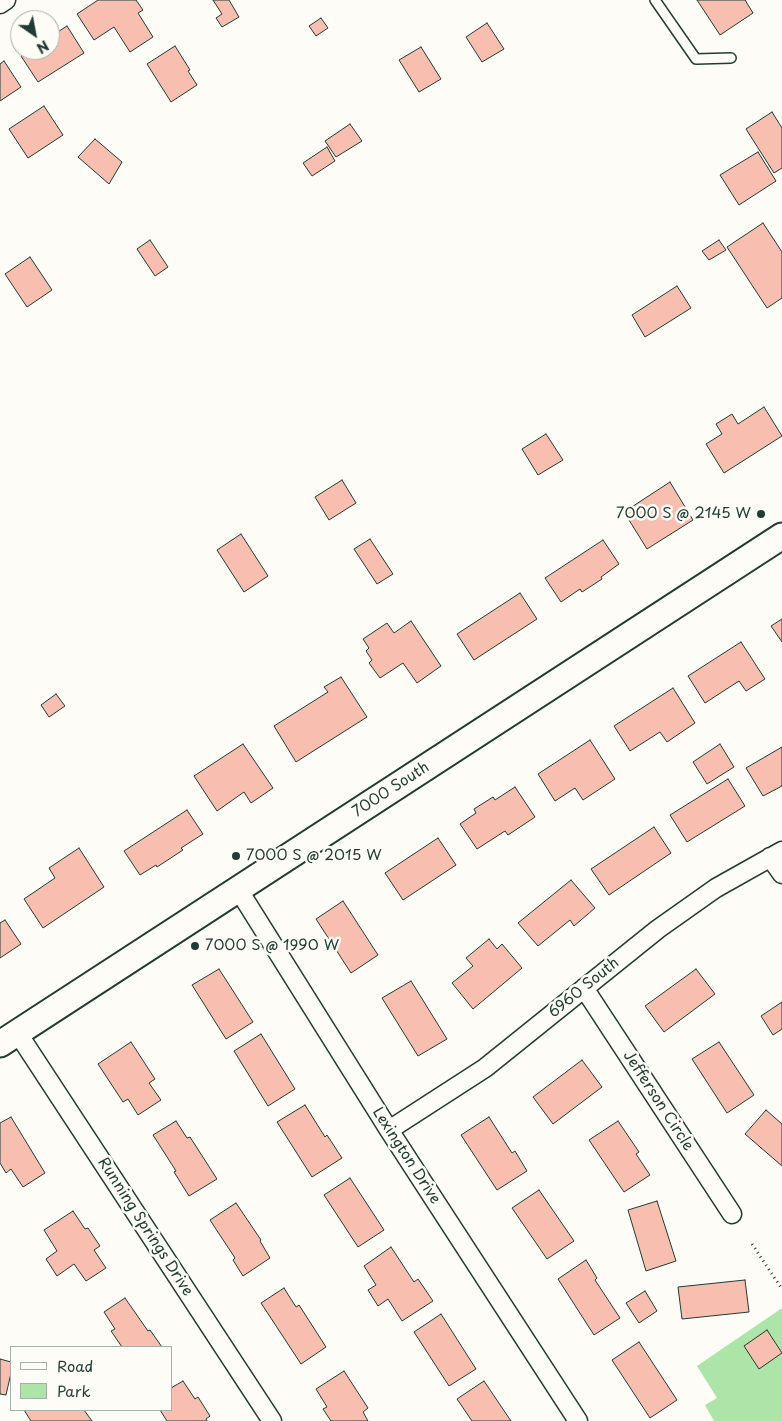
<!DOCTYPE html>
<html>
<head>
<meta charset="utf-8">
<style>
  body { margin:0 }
  #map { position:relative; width:782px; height:1421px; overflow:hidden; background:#fdfcf7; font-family:"Playpen Sans",sans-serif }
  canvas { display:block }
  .legend { position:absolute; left:10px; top:1346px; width:162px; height:65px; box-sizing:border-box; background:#fdfcf7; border:1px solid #a4b0a9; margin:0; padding:6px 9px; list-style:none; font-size:15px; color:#1f3d34 }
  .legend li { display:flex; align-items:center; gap:10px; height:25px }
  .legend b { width:25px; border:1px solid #a4b0a9 }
  .north { position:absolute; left:10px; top:10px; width:50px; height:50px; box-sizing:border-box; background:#fdfcf7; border:1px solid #a4b0a9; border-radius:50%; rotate:147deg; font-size:14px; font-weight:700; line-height:20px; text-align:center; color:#1f3d34 }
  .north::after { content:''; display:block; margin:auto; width:18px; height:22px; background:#1f3d34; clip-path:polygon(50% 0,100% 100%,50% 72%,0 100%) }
</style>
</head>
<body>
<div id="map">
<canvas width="782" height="1421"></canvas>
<ul class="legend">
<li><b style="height:6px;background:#fdfcf7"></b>Road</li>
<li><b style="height:14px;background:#ade5a9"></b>Park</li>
</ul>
<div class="north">N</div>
</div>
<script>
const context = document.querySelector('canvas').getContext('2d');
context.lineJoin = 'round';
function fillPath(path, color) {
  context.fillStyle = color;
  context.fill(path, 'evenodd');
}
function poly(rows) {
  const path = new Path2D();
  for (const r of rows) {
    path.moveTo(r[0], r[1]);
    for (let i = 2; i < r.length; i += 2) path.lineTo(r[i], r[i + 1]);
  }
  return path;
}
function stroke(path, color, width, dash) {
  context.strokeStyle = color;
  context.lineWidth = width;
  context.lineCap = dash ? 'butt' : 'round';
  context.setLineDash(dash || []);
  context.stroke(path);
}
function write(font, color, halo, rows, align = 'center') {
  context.font = font + ' "Playpen Sans",sans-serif';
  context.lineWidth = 5;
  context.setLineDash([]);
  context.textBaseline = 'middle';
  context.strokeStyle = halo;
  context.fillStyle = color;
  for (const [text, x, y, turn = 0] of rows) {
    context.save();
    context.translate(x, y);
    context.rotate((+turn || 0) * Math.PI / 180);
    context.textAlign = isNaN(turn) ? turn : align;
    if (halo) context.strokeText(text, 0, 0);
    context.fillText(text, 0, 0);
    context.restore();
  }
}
const green = poly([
  [782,1308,782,1421,714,1421,705,1405,717,1398,697,1366]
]);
const building = poly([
  [98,0,136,0,143,10,138,13,153,37,130,52,114,27,94,40,77,14,98,0],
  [213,0,229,0,239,17,222,27,216,18,222,14,213,0],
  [697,0,745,0,753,13,720,35,697,0],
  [321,18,328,28,316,36,309,26,321,18],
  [487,23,504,49,482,62,466,37,487,23],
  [67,26,84,53,38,82,21,56,30,50,50,50,50,37,67,26],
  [175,46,190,70,188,71,197,85,171,102,147,64,175,46],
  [421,47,441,79,419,92,399,60,421,47],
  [4,61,21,87,0,101,0,64,4,61],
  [44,106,63,135,28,158,9,129,44,106],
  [772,112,782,128,782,168,774,173,746,129,772,112],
  [350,124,362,141,336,157,325,141,350,124],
  [95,139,122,162,109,184,78,157,95,139],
  [327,147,335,161,312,176,303,163,327,147],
  [758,152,776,181,739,205,720,175,758,152],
  [763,223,782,252,782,298,767,308,727,247,763,223],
  [150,240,168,267,155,276,137,249,150,240],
  [719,240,726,250,709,260,702,251,719,240],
  [30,257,52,290,27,307,5,274,30,257],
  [677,286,691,308,645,337,632,315,677,286],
  [764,407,782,436,724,473,706,444,722,434,716,424,732,414,738,424,764,407],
  [546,434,563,460,538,475,522,449,546,434],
  [342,480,356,503,329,520,315,497,342,480],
  [670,482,693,520,647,549,624,512,670,482],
  [241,534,268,576,244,592,217,550,241,534],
  [370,539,393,574,377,584,354,549,370,539],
  [603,540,619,564,601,577,602,579,582,592,580,589,561,602,545,578,603,540],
  [520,593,537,619,474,660,457,634,520,593],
  [782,619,782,642,771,626,782,619],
  [411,621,441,666,417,683,403,663,380,678,369,663,372,660,366,651,369,648,363,639,387,623,394,633,411,621],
  [741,642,765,679,746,691,739,681,705,703,688,676,741,642],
  [341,677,367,717,296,762,274,726,328,692,324,687,341,677],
  [673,688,695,723,667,742,660,732,630,751,614,726,673,688],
  [56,694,65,706,49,717,41,705,56,694],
  [590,740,615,779,583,800,575,788,555,801,538,774,590,740],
  [243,744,273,788,251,803,244,792,217,811,194,776,243,744],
  [720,744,734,767,707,784,693,762,720,744],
  [782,747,782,786,763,796,746,768,782,747],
  [728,779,745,806,687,842,670,815,728,779],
  [515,787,535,817,508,835,505,831,477,849,460,824,476,813,474,809,493,797,495,800,515,787],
  [187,810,203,834,181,848,183,850,157,867,156,865,140,875,124,851,187,810],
  [654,827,671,853,609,895,591,869,654,827],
  [438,838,456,865,403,900,385,873,438,838],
  [79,848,104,887,43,928,24,899,55,878,49,868,79,848],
  [571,880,595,908,574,926,570,920,538,946,518,923,571,880],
  [343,901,378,955,351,973,316,919,343,901],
  [5,920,21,944,0,958,0,923,5,920],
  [489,939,497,949,502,944,522,968,473,1009,452,983,473,966,466,958,489,939],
  [219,969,253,1022,226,1039,192,985,219,969],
  [696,969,715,994,664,1032,645,1006,696,969],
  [411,981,447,1039,418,1056,382,998,411,981],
  [782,1002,782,1029,773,1035,761,1016,782,1002],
  [261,1034,295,1089,268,1106,234,1051,261,1034],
  [131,1042,155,1079,149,1083,161,1100,138,1115,128,1099,123,1102,98,1064,131,1042],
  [719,1042,754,1095,727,1113,692,1059,719,1042],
  [582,1060,602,1087,553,1124,533,1097,582,1060],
  [305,1105,325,1137,327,1135,342,1158,312,1177,277,1122,305,1105],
  [766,1110,782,1124,782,1166,745,1134,766,1110],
  [11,1117,45,1173,23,1187,11,1169,6,1173,0,1163,0,1123,11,1117],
  [489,1117,512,1153,515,1151,527,1171,497,1190,461,1135,489,1117],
  [176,1121,187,1138,190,1137,217,1179,189,1196,174,1172,176,1171,153,1135,176,1121],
  [618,1121,639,1152,636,1154,650,1175,624,1192,589,1140,618,1121],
  [350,1178,384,1230,358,1247,324,1195,350,1178],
  [539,1190,574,1241,547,1259,512,1208,539,1190],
  [657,1201,676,1261,646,1271,628,1210,657,1201],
  [236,1203,261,1240,260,1241,270,1258,243,1276,233,1260,235,1258,210,1220,236,1203],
  [73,1211,85,1229,88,1228,100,1246,94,1250,106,1268,86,1281,74,1264,57,1276,46,1259,57,1251,44,1230,73,1211],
  [391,1247,414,1282,418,1279,433,1301,402,1321,388,1299,378,1306,368,1290,376,1285,364,1266,391,1247],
  [586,1260,597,1278,595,1280,620,1318,594,1335,558,1279,586,1260],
  [745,1280,749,1312,682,1319,678,1287,745,1280],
  [284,1288,296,1307,299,1305,326,1347,301,1364,261,1303,284,1288],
  [645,1291,657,1311,639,1323,626,1303,645,1291],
  [125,1298,148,1331,150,1330,162,1347,122,1347,111,1331,115,1329,104,1312,125,1298],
  [441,1314,476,1369,449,1386,414,1332,441,1314],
  [767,1330,782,1353,759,1369,744,1346,767,1330],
  [639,1342,677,1400,650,1418,612,1360,639,1342],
  [0,1359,11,1362,11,1373,6,1395,0,1394,0,1359],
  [344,1371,368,1408,363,1412,368,1421,331,1421,323,1409,327,1407,316,1389,344,1371],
  [183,1381,195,1399,198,1397,210,1416,206,1419,207,1421,167,1421,160,1410,171,1410,171,1388,183,1381],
  [484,1381,511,1421,472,1421,457,1399,484,1381],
  [24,1410,84,1410,92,1421,31,1421,24,1410]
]);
const path = poly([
  [752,1244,782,1289]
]);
const service = poly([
  [655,0,696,59,731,58]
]);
const minor = poly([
  [0,4,6,0],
  [770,857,782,874],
  [238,889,389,1130,578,1421],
  [584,988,732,1214],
  [17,1032,272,1421],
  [389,1130,485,1068,658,929,716,888,782,851]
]);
const secondary = poly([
  [0,1044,782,536]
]);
const markers = [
  [761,514,5,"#1f3d34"],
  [236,856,5,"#1f3d34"],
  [195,946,5,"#1f3d34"]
];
const poiNames = [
  ["7000 S @ 2145 W",751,514,"right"],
  ["7000 S @ 2015 W",246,856],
  ["7000 S @ 1990 W",205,946]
];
const streetNames = [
  ["7000 South",391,790,-33],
  ["6960 South",584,988,-39],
  ["Jefferson Circle",658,1101,57],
  ["Lexington Drive",406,1156,57],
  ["Running Springs Drive",145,1227,57]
];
fillPath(green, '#ade5a9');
fillPath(building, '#f8beaf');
stroke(building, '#1f3d34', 1);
stroke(service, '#1f3d34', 12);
stroke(minor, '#1f3d34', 21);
stroke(secondary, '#1f3d34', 29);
stroke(path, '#1f3d34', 3, [1, 4]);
stroke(service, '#fdfcf7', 9);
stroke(minor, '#fdfcf7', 18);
stroke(secondary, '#fdfcf7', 25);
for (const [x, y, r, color] of markers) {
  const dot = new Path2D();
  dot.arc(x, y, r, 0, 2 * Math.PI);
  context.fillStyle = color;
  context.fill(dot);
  stroke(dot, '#fdfcf7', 2);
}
write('15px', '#1f3d34', '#fdfcf7', poiNames, 'left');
write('15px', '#1f3d34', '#fdfcf7', streetNames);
</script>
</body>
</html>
